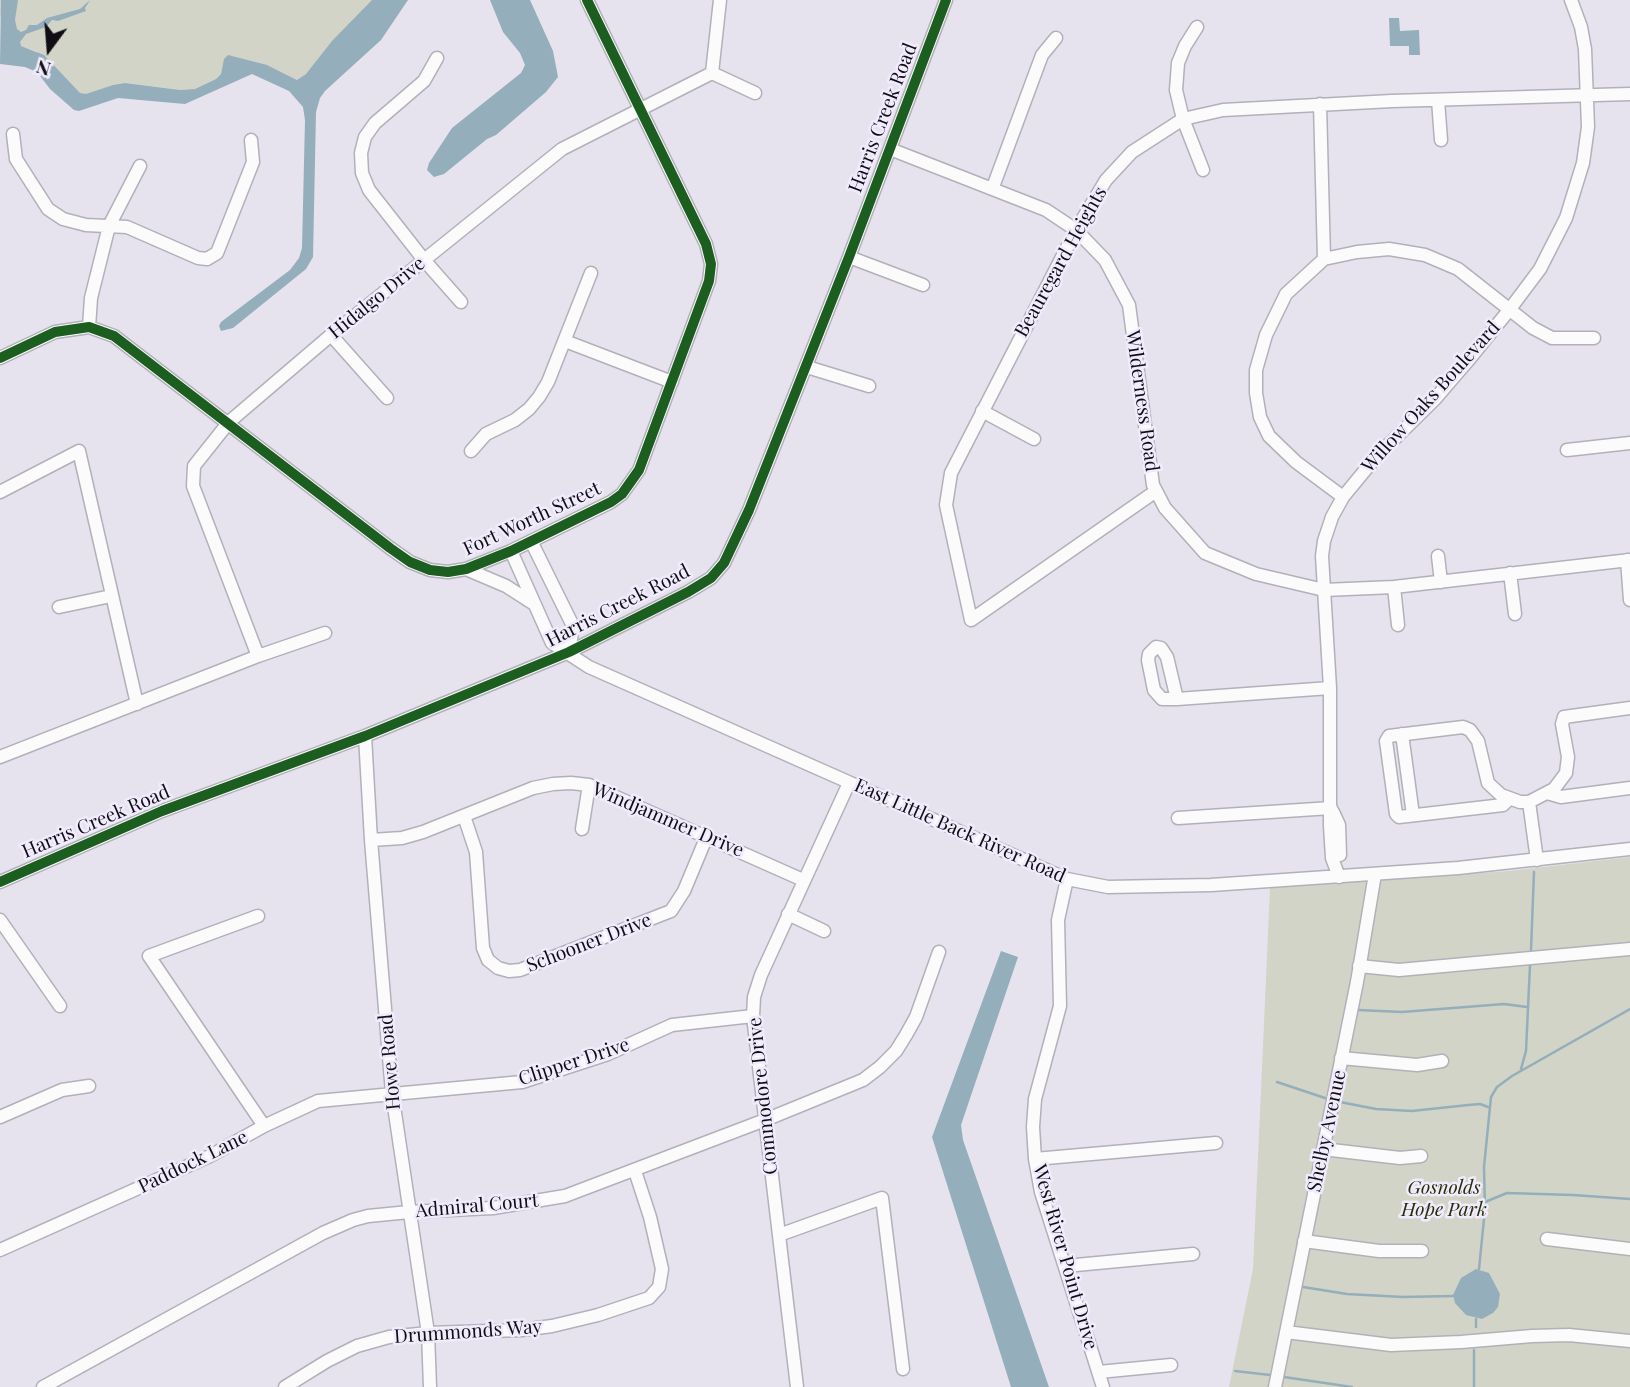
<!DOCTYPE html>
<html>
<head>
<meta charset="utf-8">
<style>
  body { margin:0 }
  #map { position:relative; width:1630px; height:1387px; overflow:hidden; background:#e6e3ee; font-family:"Playfair Display",serif }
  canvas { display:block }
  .north { position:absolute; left:14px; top:14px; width:70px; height:70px; -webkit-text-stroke:5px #f0ecfd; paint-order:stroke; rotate:196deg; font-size:19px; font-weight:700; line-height:28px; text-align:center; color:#100d14 }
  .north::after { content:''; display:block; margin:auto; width:24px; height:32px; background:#100d14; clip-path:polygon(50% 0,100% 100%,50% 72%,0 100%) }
</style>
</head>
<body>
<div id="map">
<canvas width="1630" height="1387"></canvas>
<div class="north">N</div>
</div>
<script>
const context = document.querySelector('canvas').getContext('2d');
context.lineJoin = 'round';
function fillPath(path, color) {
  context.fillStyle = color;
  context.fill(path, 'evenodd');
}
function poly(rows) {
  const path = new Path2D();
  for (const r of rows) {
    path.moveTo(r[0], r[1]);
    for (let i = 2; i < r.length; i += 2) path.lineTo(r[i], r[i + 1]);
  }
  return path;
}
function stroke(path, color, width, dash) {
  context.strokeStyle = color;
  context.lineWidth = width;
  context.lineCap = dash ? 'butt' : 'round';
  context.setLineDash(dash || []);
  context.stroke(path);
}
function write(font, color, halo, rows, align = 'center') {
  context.font = font + ' "Playfair Display",serif';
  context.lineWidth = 5;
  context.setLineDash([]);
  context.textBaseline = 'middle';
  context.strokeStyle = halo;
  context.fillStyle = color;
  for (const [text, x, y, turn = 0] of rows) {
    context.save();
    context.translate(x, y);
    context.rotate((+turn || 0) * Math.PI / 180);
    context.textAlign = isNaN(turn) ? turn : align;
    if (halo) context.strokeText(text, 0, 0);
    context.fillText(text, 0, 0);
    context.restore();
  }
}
const green = poly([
  [0,0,393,0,382,26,297,80,267,65,226,69,216,79,195,89,180,90,125,83,113,85,86,95,80,93,36,51,20,46,0,15],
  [1630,857,1630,1387,1229,1387,1253,1269,1270,888,1509,871]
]);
const water = poly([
  [1,0,18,0,15,20,17,29,21,32,26,30,29,25,37,25,47,18,80,9,90,0,85,8,86,11,58,21,52,20,46,27,26,34,20,42,21,46,44,55,80,93,86,94,113,85,125,83,180,90,195,89,216,79,221,74,224,59,228,55,267,65,297,80,306,74,332,41,372,0,408,0,381,40,325,91,320,98,316,112,313,257,306,269,233,328,221,331,219,326,221,322,290,270,299,258,302,248,305,120,303,107,289,91,252,74,185,104,118,98,79,111,74,110,50,89,37,72,25,67,0,64],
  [490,0,530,0,553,51,558,77,546,92,496,135,487,139,444,174,434,177,427,170,429,163,452,128,521,73,525,65,520,53,503,32],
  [1389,18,1399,18,1400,31,1419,30,1420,55,1409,55,1409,46,1390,46],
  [1001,951,1018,957,961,1125,963,1140,1049,1387,1011,1387,932,1137],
  [1476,1269,1489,1273,1500,1294,1498,1307,1493,1313,1482,1319,1466,1315,1455,1303,1453,1295,1461,1278]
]);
const stream = poly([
  [1531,950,1534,872],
  [1358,1010,1402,1012,1504,1004,1527,1007],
  [1521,1069,1526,1051,1530,965],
  [1277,1082,1325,1098],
  [1340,1102,1376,1109,1412,1111,1468,1105,1480,1104,1488,1107],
  [1485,1202,1507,1193,1573,1195,1630,1199],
  [1479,1269,1485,1209,1484,1167,1491,1097,1497,1087,1512,1076,1630,1009],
  [1303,1287,1347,1294,1403,1297,1453,1296],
  [1476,1327,1476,1319],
  [1235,1371,1270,1375],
  [1284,1377,1352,1387],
  [1474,1387,1474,1350]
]);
const minor = poly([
  [1197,27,1185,46,1178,63,1176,90,1183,119,1203,170],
  [437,58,424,81,375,123,365,137,361,153,362,173,369,190,424,260,461,302],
  [712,73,720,0],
  [1438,100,1441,140],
  [1320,104,1324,259],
  [13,134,16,159,48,209,63,219,86,225,127,227,198,258,207,259,217,253,253,162,251,140],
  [890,149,1046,210,1076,230,1105,260,1129,305,1153,485,1165,508,1205,553,1256,574,1324,590,1394,587,1630,560],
  [993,187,1042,55,1056,38],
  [849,257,923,285],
  [89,327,91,298,109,226,140,166],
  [331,335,387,398],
  [565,341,672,382],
  [0,358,55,332,89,327,114,336,390,548,410,562,430,570,448,572,466,569,511,551,611,502,622,494,639,470,709,281,711,264,706,244,587,0],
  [807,367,869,386],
  [982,411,1034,439],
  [1567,450,1630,443],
  [471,451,486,434,515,420,529,409,539,397,548,382,591,273],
  [1156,491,971,620,946,505,951,473,1076,230,1106,180,1132,152,1183,119,1223,110,1392,101,1630,94],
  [0,492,79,451,137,704],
  [1343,497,1296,462,1269,436,1260,417,1256,393,1256,370,1266,335,1286,294,1324,259,1357,252,1389,249,1425,255,1458,269,1533,328,1552,338,1594,338],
  [531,541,573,626,569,652],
  [511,551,552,643,589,667,1067,879,1108,887,1211,885,1458,868,1630,849],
  [1438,556,1441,582],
  [1627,560,1630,600],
  [466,569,506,586,534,604],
  [1510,573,1515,614],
  [1394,587,1398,625],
  [59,607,111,596],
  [258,656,193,486,194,466,229,422,331,335,562,149,712,73,755,93],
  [1177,699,1167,657,1161,648,1156,647,1149,654,1148,660,1154,690,1162,699,1177,699,1330,688],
  [1402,734,1413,815],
  [365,736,371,840,392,1093,428,1333,430,1387],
  [0,757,258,656,325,633],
  [1547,793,1561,797,1630,788],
  [1509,799,1503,805,1399,817,1396,814,1386,741,1389,736,1463,727,1470,730,1478,741,1488,783,1501,795,1520,802,1529,802,1554,789,1566,773,1568,757,1562,724,1564,717,1630,708],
  [1529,802,1537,860],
  [1333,812,1339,825,1340,855],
  [464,816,476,852,483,948,488,960,498,968,509,971,520,970,671,911,684,891,707,836],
  [1178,818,1331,808],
  [582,829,589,785],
  [371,840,402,838,423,832,533,788,553,784,571,783,589,785,803,880],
  [1339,877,1332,858,1330,826,1330,688,1322,556,1324,541,1332,517,1343,497,1376,457,1434,400,1471,357,1510,309,1540,269,1566,218,1583,163,1588,127,1585,49,1581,27,1571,0],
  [1067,879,1058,920,1060,1006,1035,1099,1033,1127,1035,1159,1041,1192,1103,1387],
  [0,882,162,811,365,736,569,652,688,592,711,578,724,563,749,510,849,257,946,0],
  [788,914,824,931],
  [258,916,149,956,264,1126],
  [0,920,60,1006],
  [1359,966,1399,970,1630,949],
  [1341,1058,1417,1065,1442,1061],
  [0,1117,62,1090,89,1086],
  [1323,1149,1400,1158,1421,1156],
  [1035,1159,1216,1143],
  [779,1235,882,1198,903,1369],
  [1547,1239,1630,1249],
  [1304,1241,1379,1251,1422,1251],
  [0,1250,210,1156,264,1126,318,1101,522,1082,608,1054,672,1025,753,1016],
  [1065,1266,1193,1254],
  [1286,1332,1391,1345,1461,1342,1532,1336,1569,1335,1630,1341],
  [1099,1372,1171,1365],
  [43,1387,323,1233,353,1220,368,1216,409,1212,493,1208,565,1196,765,1120,863,1080,880,1067,896,1051,906,1035,916,1017,939,952],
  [285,1387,327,1361,357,1346,389,1337,428,1333,522,1330,552,1326,598,1315,649,1298,659,1287,662,1269,650,1217,635,1171],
  [797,1387,753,1016,754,997,761,975,849,783],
  [1275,1387,1357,982,1375,874]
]);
const cycleway = poly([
  [0,358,55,332,89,327,114,336,390,548,410,562,430,570,448,572,466,569,511,551,611,502,622,494,639,470,709,281,711,264,706,244,587,0],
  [0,882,162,811,365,736,569,652,688,592,711,578,724,563,749,510,849,257,946,0]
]);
const streetNames = [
  ["Harris Creek Road",883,118,-69],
  ["Beauregard Heights",1061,262,-61],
  ["Hidalgo Drive",377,298,-39],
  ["Willow Oaks Boulevard",1431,397,-48],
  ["Wilderness Road",1142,401,82],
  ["Fort Worth Street",532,519,-25],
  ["Harris Creek Road",618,606,-27],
  ["Windjammer Drive",668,820,23],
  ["Harris Creek Road",96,822,-23],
  ["East Little Back River Road",960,831,24],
  ["Schooner Drive",589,943,-21],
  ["Howe Road",390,1062,-95],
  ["Clipper Drive",574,1062,-18],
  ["Commodore Drive",763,1096,-96],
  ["Shelby Avenue",1327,1131,-78],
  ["Paddock Lane",193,1162,-26],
  ["Admiral Court",477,1206,-5],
  ["West River Point Drive",1065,1257,74],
  ["Drummonds Way",468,1332,-4]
];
const parkNames = [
  ["Gosnolds",1444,1188],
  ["Hope Park",1444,1210]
];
fillPath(green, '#d2d4c7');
fillPath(water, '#94aebb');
stroke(stream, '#94aebb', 2.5);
stroke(minor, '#b2b0b9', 15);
stroke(minor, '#fbfbfc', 12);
stroke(cycleway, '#1b5e20', 10);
write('19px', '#100d14', '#f0ecfd', streetNames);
write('italic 19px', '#282d03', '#f0ecfd', parkNames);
</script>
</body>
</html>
